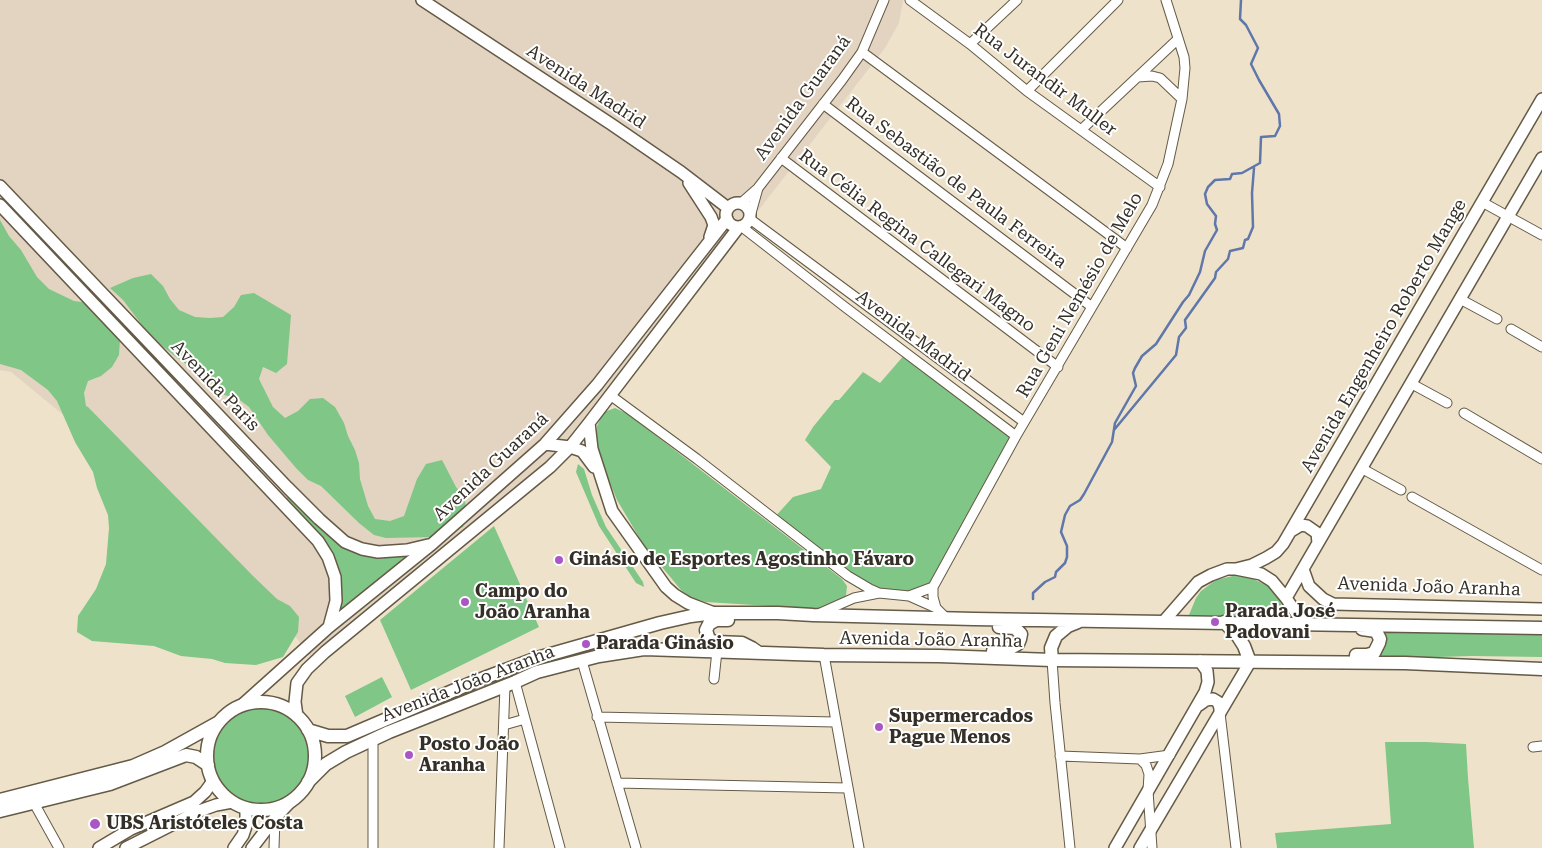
<!DOCTYPE html>
<html>
<head>
<meta charset="utf-8">
<style>
  body { margin:0 }
  canvas { display:block; background:#eee2cb }
</style>
</head>
<body>
<canvas width="1542" height="848"></canvas>
<script>
const context = document.querySelector('canvas').getContext('2d');
context.lineJoin = 'round';
function fillPath(path, color) {
  context.fillStyle = color;
  context.fill(path, 'evenodd');
}
function poly(rows) {
  const path = new Path2D();
  for (const r of rows) {
    if (r.length === 3) {
      path.moveTo(r[0] + r[2], r[1]);
      path.arc(r[0], r[1], r[2], 0, 2 * Math.PI);
      continue;
    }
    path.moveTo(r[0], r[1]);
    for (let i = 2; i < r.length; i += 2) path.lineTo(r[i], r[i + 1]);
  }
  return path;
}
function stroke(path, color, width, dash) {
  context.strokeStyle = color;
  context.lineWidth = width;
  context.lineCap = dash ? 'butt' : 'round';
  context.setLineDash(dash || []);
  context.stroke(path);
}
function write(font, color, halo, rows, align = 'center') {
  context.font = font + ' "Roboto Serif",serif';
  context.lineWidth = 4;
  context.setLineDash([]);
  context.textBaseline = 'middle';
  context.strokeStyle = halo;
  context.fillStyle = color;
  for (const [text, x, y, turn = 0] of rows) {
    context.save();
    context.translate(x, y);
    context.rotate((+turn || 0) * Math.PI / 180);
    context.textAlign = isNaN(turn) ? turn : align;
    if (halo) context.strokeText(text, 0, 0);
    context.fillText(text, 0, 0);
    context.restore();
  }
}
const industrial = poly([
  [0,0,903,0,899,23,885,48,591,425,434,559,311,657,236,559,173,505,11,372,0,370]
]);
const green = poly([
  [0,220,9,236,21,250,37,277,49,289,74,301,89,303,120,339,119,355,112,367,101,376,88,381,84,393,86,406,88,407,253,576,277,599,290,606,299,617,298,632,283,657,256,665,225,663,212,659,181,656,154,646,92,641,77,632,78,616,96,589,106,564,109,528,108,515,97,488,93,472,75,442,57,401,48,390,21,370,0,364],
  [151,274,163,286,170,299,179,310,195,317,210,318,223,317,234,307,241,295,254,293,291,315,287,364,276,373,263,367,259,379,273,407,285,418,298,411,310,399,323,398,335,407,344,423,348,436,355,450,359,463,360,479,368,506,375,519,390,521,404,516,417,479,426,464,442,460,456,487,465,498,466,514,463,527,436,537,386,538,374,535,359,523,321,486,308,480,296,468,268,435,249,407,237,398,224,395,215,384,176,357,151,337,123,300,110,288,133,278],
  [906,353,1016,436,933,587,909,596,879,593,773,519,793,497,821,489,831,467,805,440,813,427,835,400,839,400,863,372,880,383],
  [615,408,628,414,842,579,847,586,846,596,841,600,818,609,706,602,692,598,681,590,643,544,617,500,603,466,596,441,597,426,604,412],
  [578,464,584,469,592,495,606,527,643,582,644,587,636,583,599,526,576,472],
  [289,496,344,545,415,553,338,615,340,576,334,556,321,538,285,499],
  [494,526,539,627,411,690,380,620],
  [1237,575,1247,576,1270,587,1280,601,1284,612,1284,617,1189,615,1196,598,1201,591,1216,580],
  [1380,631,1542,632,1542,657,1473,656,1403,658,1377,657],
  [382,677,392,697,355,717,345,696],
  [260,756,48],
  [1385,742,1426,742,1466,744,1468,778,1474,848,1277,848,1275,833,1391,824]
]);
const stream = poly([
  [1114,430,1176,355,1179,337,1186,328,1185,320,1215,278,1216,272,1228,259,1230,251,1243,248,1245,240,1248,239,1253,227,1252,193,1254,168],
  [1033,599,1033,593,1045,582,1055,577,1056,572,1065,563,1067,557,1067,546,1061,532,1065,515,1070,506,1080,500,1084,494,1112,442,1115,423,1136,386,1133,373,1135,368,1142,356,1156,344,1183,302,1189,295,1200,272,1205,251,1217,230,1215,224,1216,216,1207,204,1205,194,1208,187,1215,180,1230,179,1232,174,1242,173,1260,163,1261,137,1275,136,1280,126,1279,114,1259,80,1251,64,1258,48,1246,25,1240,19,1241,0]
]);
const minor = poly([
  [910,0,970,44,1027,91,1160,187],
  [970,44,1017,0],
  [862,52,1127,248],
  [1138,77,1152,76,1160,78,1182,99],
  [1027,91,1118,0],
  [823,104,1092,307],
  [1081,130,1178,39],
  [781,158,1058,367],
  [1482,202,1542,235],
  [741,203,758,188,842,80,862,52,884,0],
  [751,213,758,188],
  [750,219,1024,422],
  [742,227,845,307,1016,436],
  [1460,299,1497,319],
  [1511,329,1542,347],
  [1412,384,1447,403],
  [610,395,697,459,848,576,870,589,879,593],
  [1464,413,1542,459],
  [1361,468,1401,490],
  [1412,497,1542,570],
  [909,596,933,587],
  [818,614,854,598,879,593,909,596,936,608],
  [946,618,936,608,933,597,933,587,1016,436,1152,205,1168,164,1182,99,1185,68,1184,57,1166,0],
  [824,655,859,848],
  [1052,660,1055,703,1070,848],
  [582,661,636,848],
  [714,679,717,651],
  [515,682,560,848],
  [1220,713,1236,848],
  [597,717,835,722],
  [504,725,525,719],
  [1533,747,1542,746],
  [1060,756,1140,759,1170,755],
  [1140,759,1146,765,1149,774,1148,791,1152,848],
  [617,783,847,788],
  [34,803,59,848],
  [274,848,275,818],
  [373,848,373,739],
  [499,848,505,686]
]);
const tertiary = poly([
  [422,0,611,124,681,172,728,208],
  [689,183,711,217,714,225,710,237],
  [0,186,287,487,319,519,345,542,362,549,378,552,407,550,428,545],
  [738,215,12],
  [0,205,318,541,328,557,335,577,336,601,329,627],
  [589,423,592,449,612,511,666,587,675,595,688,603,714,613],
  [545,444,570,447,582,451,594,467],
  [1291,531,1301,525,1307,526,1317,533,1318,543],
  [1236,569,1252,565,1266,558,1276,552,1283,544,1542,99],
  [1303,569,1309,586,1323,599,1333,604,1542,609],
  [1286,598,1542,158],
  [1164,621,1198,582,1211,575,1227,569,1236,569,1261,574,1272,581,1286,598,1303,623],
  [242,705,329,627,432,544,545,444,597,385,727,219],
  [1199,705,1206,700,1213,699,1218,702,1220,708,1220,713],
  [297,716,295,702,297,683,307,669,325,652,550,467,570,447,589,423,738,228],
  [99,848,131,829,194,802,205,792,213,781],
  [126,848,199,811,216,805,232,802],
  [234,848,243,835,246,826,246,808],
  [252,848,275,818,291,801],
  [1115,848,1205,692,1208,682,1207,671,1200,661],
  [1140,848,1250,662]
]);
const secondary = poly([
  [728,620,716,620,709,624,706,630,709,640,716,642,742,643,752,648,759,653],
  [1224,622,1237,635,1244,646,1250,662],
  [993,651,1005,651,1018,644,1020,639,1021,634,1015,628,999,627],
  [1356,655,1367,655,1374,653,1379,643,1380,639,1376,631,1362,629],
  [1052,660,1051,648,1056,636,1068,626,1078,622],
  [261,756,54],
  [308,730,328,736,347,736,476,681,537,658,660,623,691,616,714,613,778,613,813,615,974,619,1542,628],
  [308,782,326,764,346,752,389,732,515,682,537,672,599,656,644,649,824,655,939,656,1052,660,1405,663,1542,669],
  [0,800,133,766,165,752,219,722],
  [0,811,110,784,186,755,196,757,208,765]
]);
const markers = [
  [559,560,5,"#aa56c5"],
  [465,602,5,"#aa56c5"],
  [1215,622,5,"#aa56c5"],
  [586,644,5,"#aa56c5"],
  [879,727,5,"#aa56c5"],
  [409,755,5,"#aa56c5"],
  [95,824,6,"#aa56c5"]
];
const streetNames = [
  ["Rua Jurandir Muller",1045,80,37],
  ["Avenida Madrid",586,87,33],
  ["Avenida Guaraná",803,98,-54],
  ["Rua Sebastião de Paula Ferreira",956,183,37],
  ["Rua Célia Regina Callegari Magno",917,241,37],
  ["Rua Geni Nemésio de Melo",1080,295,-60],
  ["Avenida Madrid",913,336,37],
  ["Avenida Engenheiro Roberto Mange",1384,336,-60],
  ["Avenida Paris",215,386,46],
  ["Avenida Guaraná",491,467,-43],
  ["Avenida João Aranha",1429,587,2],
  ["Avenida João Aranha",931,640,1],
  ["Avenida João Aranha",468,684,-21]
];
const poiNames = [
  ["Ginásio de Esportes Agostinho Fávaro",569,560],
  ["Campo do",475,592],
  ["João Aranha",475,613],
  ["Parada José",1225,612],
  ["Padovani",1225,633],
  ["Parada Ginásio",596,644],
  ["Supermercados",889,717],
  ["Pague Menos",889,738],
  ["Posto João",419,745],
  ["Aranha",419,766],
  ["UBS Aristóteles Costa",106,824]
];
fillPath(industrial, '#e2d4c1');
fillPath(green, '#80c686');
stroke(stream, '#6077aa', 2.5);
stroke(minor, '#645a46', 11);
stroke(tertiary, '#645a46', 14);
stroke(secondary, '#645a46', 15);
stroke(minor, '#fff', 9);
stroke(tertiary, '#fff', 11);
stroke(secondary, '#fff', 12);
for (const [x, y, r, color] of markers) {
  const dot = new Path2D();
  dot.arc(x, y, r, 0, 2 * Math.PI);
  context.fillStyle = color;
  context.fill(dot);
  stroke(dot, '#fff', 2);
}
write('18px', '#353027', '#fff', streetNames);
write('bold 18px', '#353027', '#fff', poiNames, 'left');
</script>
</body>
</html>
